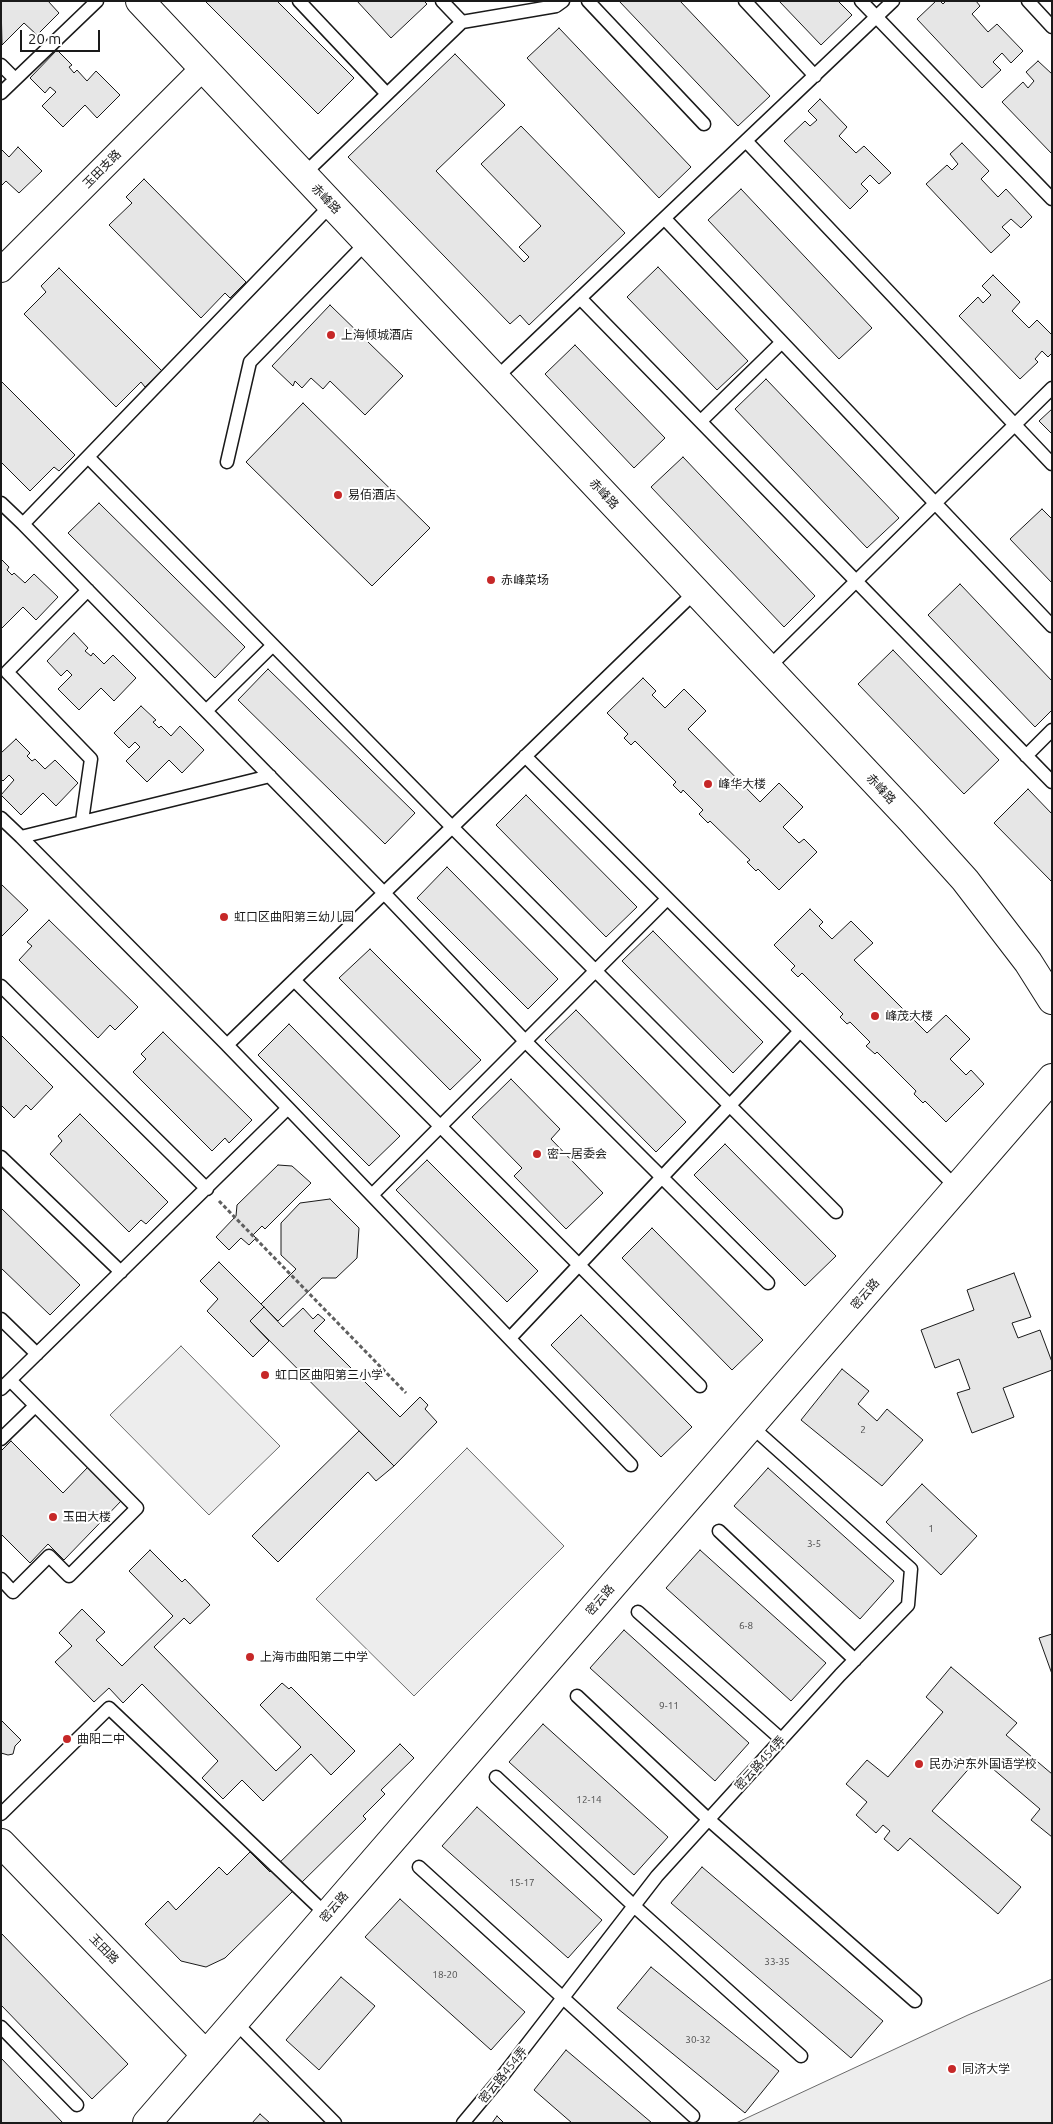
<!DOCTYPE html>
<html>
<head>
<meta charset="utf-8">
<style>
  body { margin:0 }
  #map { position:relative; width:1053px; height:2124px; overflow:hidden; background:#fff; font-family:Ubuntu,sans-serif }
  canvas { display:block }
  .frame { position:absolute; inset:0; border:2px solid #1a1a1a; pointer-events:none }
  .scale { position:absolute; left:20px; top:30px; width:80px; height:22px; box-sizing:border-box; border:2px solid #1a1a1a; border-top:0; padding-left:6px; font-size:15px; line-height:18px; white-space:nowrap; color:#1a1a1a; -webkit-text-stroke:4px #fff; paint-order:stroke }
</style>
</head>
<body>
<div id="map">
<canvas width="1053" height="2124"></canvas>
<div class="frame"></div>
<div class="scale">20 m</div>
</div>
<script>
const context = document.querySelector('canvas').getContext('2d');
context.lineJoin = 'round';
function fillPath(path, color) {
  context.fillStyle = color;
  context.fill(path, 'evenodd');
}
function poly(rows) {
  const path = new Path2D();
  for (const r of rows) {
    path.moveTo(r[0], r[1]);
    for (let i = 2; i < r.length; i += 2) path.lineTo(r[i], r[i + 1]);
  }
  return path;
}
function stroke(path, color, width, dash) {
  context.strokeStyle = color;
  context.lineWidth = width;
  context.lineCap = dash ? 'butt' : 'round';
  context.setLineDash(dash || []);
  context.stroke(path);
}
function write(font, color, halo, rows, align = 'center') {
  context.font = font + ' Ubuntu,"Noto Sans SC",sans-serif';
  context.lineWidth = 4;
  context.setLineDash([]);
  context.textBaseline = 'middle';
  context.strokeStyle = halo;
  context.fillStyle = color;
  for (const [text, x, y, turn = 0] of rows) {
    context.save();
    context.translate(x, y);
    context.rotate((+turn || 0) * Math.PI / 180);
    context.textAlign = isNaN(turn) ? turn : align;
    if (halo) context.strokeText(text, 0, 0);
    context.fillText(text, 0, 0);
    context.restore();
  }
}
const built = poly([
  [181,1346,280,1446,209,1515,110,1415,181,1346],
  [467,1448,564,1546,414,1696,316,1599,467,1448],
  [1052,1979,1052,2123,736,2123,968,2015,1052,1979]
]);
const building = poly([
  [1,1,48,1,59,13,37,35,24,23,2,45,1,1],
  [205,1,277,1,354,78,318,114,205,1],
  [357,1,424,1,427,4,391,38,357,1],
  [619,1,680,1,770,96,738,126,619,1],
  [779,1,838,1,852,15,821,45,779,1],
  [936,1,940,1,943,4,946,1,976,1,980,6,972,14,988,32,997,24,1023,51,1011,63,1002,53,993,62,1001,70,982,88,917,19,936,1],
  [559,28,691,167,659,198,527,58,559,28],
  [57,50,72,65,69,67,74,73,77,70,87,81,96,71,120,95,97,118,85,105,63,127,42,106,56,92,50,87,45,93,30,78,57,50],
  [455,54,505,105,436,171,524,262,529,257,519,247,541,226,481,164,521,126,625,233,529,325,520,315,510,324,348,157,455,54],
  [1038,61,1052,74,1052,154,1002,102,1023,82,1028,88,1034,81,1026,72,1038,61],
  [820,99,847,127,839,136,856,153,864,146,891,173,879,184,870,175,861,184,868,191,850,209,784,141,805,121,810,126,817,120,808,111,820,99],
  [962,143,989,171,981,179,998,197,1006,189,1032,217,1021,228,1011,219,1002,227,1010,235,991,253,926,184,947,165,952,170,958,164,950,154,962,143],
  [18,147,42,171,19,193,6,181,1,186,1,149,9,157,18,147],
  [144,179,246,282,230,298,225,293,201,318,109,225,132,203,126,197,144,179],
  [741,189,872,328,839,359,708,220,741,189],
  [658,267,748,361,717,390,627,297,658,267],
  [59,268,162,371,145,387,141,382,116,407,24,314,46,292,41,286,59,268],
  [993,275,1020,302,1012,311,1029,328,1037,320,1052,335,1052,353,1048,357,1042,351,1035,359,1038,362,1020,379,959,316,978,297,983,303,991,295,982,286,993,275],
  [330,305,403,376,365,415,330,381,323,389,311,378,302,388,295,381,293,386,272,366,330,305],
  [575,345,665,438,634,468,545,374,575,345],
  [766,379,899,518,867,548,735,409,766,379],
  [1,381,75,455,59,471,54,467,30,491,1,462,1,381],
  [303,403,430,528,372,586,246,462,303,403],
  [1052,409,1052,434,1039,421,1052,409],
  [683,457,815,596,784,627,651,487,683,457],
  [99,503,245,647,215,678,68,533,99,503],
  [1042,509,1052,519,1052,583,1010,539,1042,509],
  [1,559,9,567,7,570,12,575,14,573,25,583,34,574,58,597,36,620,23,607,1,629,1,559],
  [960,584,1052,681,1052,710,1035,727,928,615,960,584],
  [74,633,88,648,85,651,91,656,93,653,104,664,113,655,136,678,114,701,101,688,79,710,58,689,72,675,67,670,61,676,47,661,74,633],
  [893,650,999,760,964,794,858,684,893,650],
  [268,669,415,813,385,844,238,700,268,669],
  [643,678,656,691,652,695,665,708,684,689,706,711,688,729,760,802,779,783,803,807,783,827,799,843,804,839,817,852,779,890,758,869,756,871,747,862,750,860,710,821,708,823,699,814,703,810,683,790,681,793,673,785,676,782,635,741,631,745,624,738,628,734,607,713,643,678],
  [141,706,156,720,153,722,159,728,161,726,171,736,180,726,204,750,182,773,169,760,147,782,126,761,140,747,135,742,129,748,114,733,141,706],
  [16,739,30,753,27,756,32,761,35,759,45,769,55,760,78,783,56,806,43,793,21,815,1,795,14,780,9,775,3,781,1,779,1,753,16,739],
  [1028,789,1052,814,1052,882,994,823,1028,789],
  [526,795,637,907,606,937,496,825,526,795],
  [447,867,558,979,528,1009,417,898,447,867],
  [1,884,28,910,1,937,1,884],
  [810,909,823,922,819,926,832,939,851,921,873,943,854,960,927,1033,946,1015,970,1039,950,1059,966,1075,971,1070,984,1084,946,1122,925,1101,923,1103,914,1094,916,1091,877,1052,875,1054,866,1046,870,1042,850,1022,847,1024,840,1017,843,1014,802,973,798,977,791,970,795,966,774,945,810,909],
  [49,920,138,1007,115,1030,110,1025,98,1038,19,960,32,946,27,942,49,920],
  [653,931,763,1042,733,1073,622,961,653,931],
  [370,949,481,1060,450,1090,339,978,370,949],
  [576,1010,686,1122,656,1152,545,1040,576,1010],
  [289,1024,400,1136,369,1166,258,1055,289,1024],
  [163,1032,252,1120,229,1143,225,1138,212,1151,133,1072,146,1059,141,1054,163,1032],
  [1,1035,53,1087,31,1110,26,1105,14,1118,1,1105,1,1035],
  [511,1079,560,1129,551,1139,603,1193,566,1229,514,1176,522,1168,472,1117,511,1079],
  [80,1114,168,1202,146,1224,141,1220,129,1232,50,1154,62,1141,58,1136,80,1114],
  [725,1144,836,1256,805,1286,694,1175,725,1144],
  [427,1160,538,1271,507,1302,396,1190,427,1160],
  [278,1165,292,1166,311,1183,265,1229,262,1226,253,1235,256,1238,249,1245,241,1238,229,1250,216,1237,236,1216,237,1205,278,1165],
  [330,1199,359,1228,357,1258,336,1278,322,1278,278,1321,261,1304,296,1269,281,1255,281,1223,300,1203,330,1199],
  [1,1208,80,1285,50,1315,1,1268,1,1208],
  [652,1228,763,1340,732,1370,622,1258,652,1228],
  [219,1262,264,1307,250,1321,269,1341,253,1357,207,1311,218,1299,200,1281,219,1262],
  [1014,1273,1031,1317,1012,1323,1018,1338,1040,1330,1052,1362,1052,1370,1003,1388,1014,1417,972,1433,957,1393,970,1389,959,1359,935,1368,921,1330,974,1310,967,1290,1014,1273],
  [264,1307,283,1327,303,1308,313,1319,318,1314,325,1320,314,1331,400,1417,420,1397,428,1405,425,1409,437,1422,394,1466,250,1321,264,1307],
  [581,1315,692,1427,661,1457,551,1345,581,1315],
  [842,1369,869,1391,858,1404,877,1421,887,1409,923,1440,882,1486,801,1420,842,1369],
  [359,1431,394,1466,376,1481,368,1472,278,1562,252,1536,359,1431],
  [11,1441,63,1493,88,1467,122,1500,64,1560,48,1544,30,1563,1,1534,1,1451,11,1441],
  [768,1468,894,1581,860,1619,734,1506,768,1468],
  [922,1484,977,1536,941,1575,886,1522,922,1484],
  [150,1550,182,1582,185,1579,210,1605,190,1624,184,1618,154,1647,276,1771,301,1747,260,1705,282,1683,289,1689,291,1687,355,1751,331,1775,311,1754,263,1801,242,1780,223,1799,202,1778,218,1761,142,1684,123,1703,109,1688,94,1702,55,1662,72,1646,59,1633,82,1609,105,1632,96,1640,122,1666,173,1616,129,1571,150,1550],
  [700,1550,826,1663,791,1701,666,1588,700,1550],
  [624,1630,749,1743,715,1781,590,1668,624,1630],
  [1052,1634,1052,1674,1039,1638,1052,1634],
  [951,1667,1017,1723,1006,1735,1052,1774,1052,1837,1031,1820,1040,1809,979,1757,932,1811,1021,1887,998,1914,910,1838,898,1851,884,1839,890,1831,883,1825,876,1833,856,1815,867,1802,846,1784,867,1760,888,1777,943,1712,926,1697,951,1667],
  [1,1720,21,1740,15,1746,13,1754,8,1755,1,1753,1,1720],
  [543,1724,668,1837,634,1875,509,1762,543,1724],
  [400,1744,414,1758,381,1790,385,1794,363,1816,366,1819,225,1958,206,1967,181,1961,145,1924,168,1901,176,1910,219,1867,227,1875,250,1852,270,1872,400,1744],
  [477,1807,602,1920,568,1958,442,1846,477,1807],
  [702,1867,883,2021,851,2058,671,1903,702,1867],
  [400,1899,525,2012,491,2050,365,1937,400,1899],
  [1,1933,128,2064,92,2099,1,2005,1,1933],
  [651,1967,779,2071,745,2113,617,2008,651,1967],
  [341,1977,375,2006,319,2070,286,2040,341,1977],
  [566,2050,652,2123,572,2123,534,2090,566,2050],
  [1,2058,63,2123,1,2123,1,2058],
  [260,2114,270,2123,252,2123,260,2114],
  [497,2116,504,2123,492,2123,497,2116]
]);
const path = poly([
  [219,1201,406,1393]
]);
const service = poly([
  [299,1,387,94],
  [442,1,462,22,556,6,563,1],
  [588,1,704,124],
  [745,1,815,76],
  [861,1,1052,199],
  [1028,1,1052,27],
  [1,65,15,79],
  [1,93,97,1],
  [746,141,1052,464],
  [303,175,462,22],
  [331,205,23,524,384,893,525,1041,768,1283],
  [665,219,1052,626],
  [580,298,1052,782],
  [495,379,893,1],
  [701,421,782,342],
  [88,457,452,827,836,1212],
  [227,462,250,362,367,242],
  [1,503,23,524],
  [768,668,1052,388],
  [206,711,273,645],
  [525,756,957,1188],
  [1026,756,1052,730],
  [1,818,21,837],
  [82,821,91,759,7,672,88,590],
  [294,980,700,1386],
  [1,986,207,1189],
  [227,1045,21,837,270,776],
  [288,1108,631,1465],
  [1,1157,121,1272],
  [372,1195,667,899],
  [1,1319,37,1354],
  [510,1338,800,1031],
  [1,1389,288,1108,227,1045,696,591],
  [1,1439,35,1406],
  [719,1531,855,1660],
  [1,1579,13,1592,49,1556,69,1576,137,1508,10,1380],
  [638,1612,781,1739],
  [577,1696,708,1819,915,2001],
  [496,1777,634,1906,801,2056],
  [1,1814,109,1708,327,1915],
  [419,1867,693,2116],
  [235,2022,335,2123],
  [1,2027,77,2105],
  [463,2123,504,2074,657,1876,840,1675,908,1605,911,1569,751,1426]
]);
const minor = poly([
  [1,270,203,68]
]);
const tertiary = poly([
  [140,1,911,820,965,880,1028,962,1052,1000],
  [1,1843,206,2055],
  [147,2123,1052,1078]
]);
const markers = [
  [331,335,5,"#c62828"],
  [338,495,5,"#c62828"],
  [491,580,5,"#c62828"],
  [708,784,5,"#c62828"],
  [224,917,5,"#c62828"],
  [875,1016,5,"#c62828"],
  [537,1154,5,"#c62828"],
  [265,1375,5,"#c62828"],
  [53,1517,5,"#c62828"],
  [250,1657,5,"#c62828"],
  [67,1739,5,"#c62828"],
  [919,1764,5,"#c62828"],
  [952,2069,5,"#c62828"]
];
const numberNames = [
  ["2",863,1430],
  ["1",931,1529],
  ["3-5",814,1544],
  ["6-8",746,1626],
  ["9-11",669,1706],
  ["12-14",589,1800],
  ["15-17",522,1883],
  ["33-35",777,1962],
  ["18-20",445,1975],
  ["30-32",698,2040]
];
const streetNames = [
  ["玉田支路",102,169,-45],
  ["赤峰路",326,199,46],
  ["赤峰路",604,494,47],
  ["赤峰路",881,789,47],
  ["密云路",865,1294,-49],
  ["密云路",600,1600,-49],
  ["密云路454弄",760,1763,-48],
  ["密云路",334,1907,-49],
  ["玉田路",104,1949,46],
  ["密云路454弄",503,2075,-51]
];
const poiNames = [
  ["上海倾城酒店",341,335],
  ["易佰酒店",348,495],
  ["赤峰菜场",501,580],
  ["峰华大楼",718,784],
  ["虹口区曲阳第三幼儿园",234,917],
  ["峰茂大楼",885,1016],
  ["密一居委会",547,1154],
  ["虹口区曲阳第三小学",275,1375],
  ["玉田大楼",63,1517],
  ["上海市曲阳第二中学",260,1657],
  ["曲阳二中",77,1739],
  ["民办沪东外国语学校",929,1764],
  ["同济大学",962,2069]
];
fillPath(built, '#ededed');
stroke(built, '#6a6a6a', 1);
fillPath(building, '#e6e6e6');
stroke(building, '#1a1a1a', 1);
stroke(service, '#1a1a1a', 15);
stroke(minor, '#1a1a1a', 26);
stroke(tertiary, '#1a1a1a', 30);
stroke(path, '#5f5f5f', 3, [4, 2.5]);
stroke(service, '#fff', 12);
stroke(minor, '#fff', 24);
stroke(tertiary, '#fff', 28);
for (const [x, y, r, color] of markers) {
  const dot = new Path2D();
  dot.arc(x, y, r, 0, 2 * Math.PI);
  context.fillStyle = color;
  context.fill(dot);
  stroke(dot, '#fff', 2);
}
write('10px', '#4d4d4d', null, numberNames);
write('12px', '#1a1a1a', '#fff', streetNames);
write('12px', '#1a1a1a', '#fff', poiNames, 'left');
</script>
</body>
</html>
